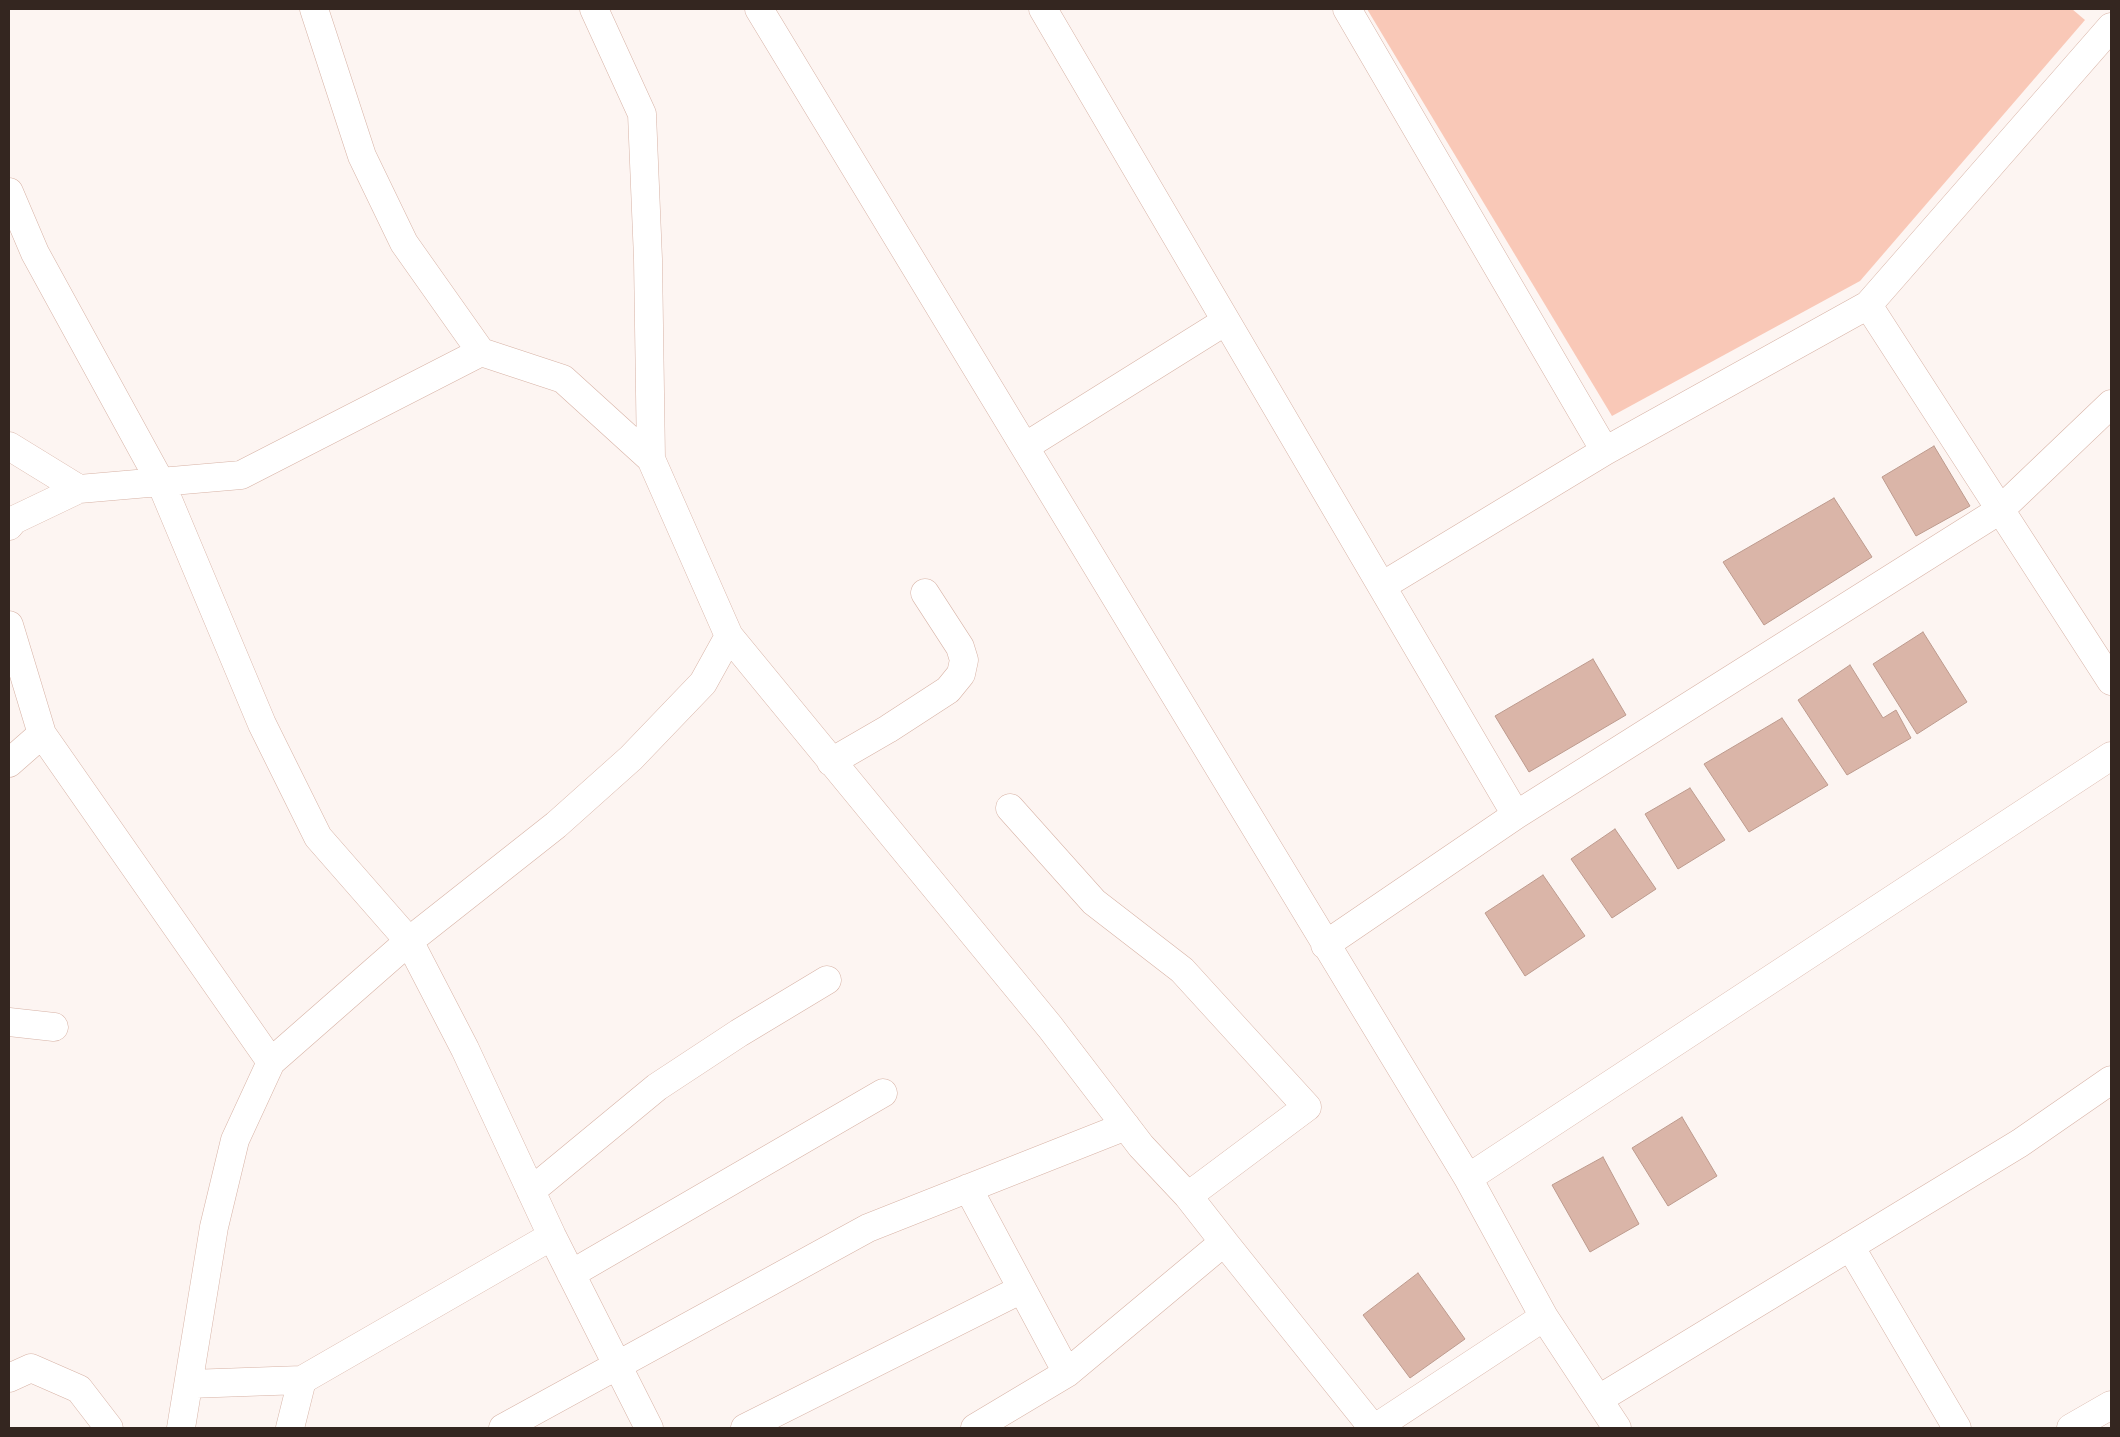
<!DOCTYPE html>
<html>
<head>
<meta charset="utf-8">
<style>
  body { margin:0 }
  #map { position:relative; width:2120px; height:1437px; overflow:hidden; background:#fdf5f2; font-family:"Golos Text",sans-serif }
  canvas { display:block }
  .frame { position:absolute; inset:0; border:10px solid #342620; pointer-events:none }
</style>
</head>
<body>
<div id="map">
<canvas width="2120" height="1437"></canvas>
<div class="frame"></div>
</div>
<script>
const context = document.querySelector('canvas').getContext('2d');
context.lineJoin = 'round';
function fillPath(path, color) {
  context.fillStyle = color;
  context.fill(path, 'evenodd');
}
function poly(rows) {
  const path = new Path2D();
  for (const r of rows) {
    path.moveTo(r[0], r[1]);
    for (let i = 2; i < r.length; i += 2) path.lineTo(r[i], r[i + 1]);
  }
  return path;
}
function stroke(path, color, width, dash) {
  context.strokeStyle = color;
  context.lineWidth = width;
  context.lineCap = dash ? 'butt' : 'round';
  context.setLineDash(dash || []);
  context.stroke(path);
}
const green = poly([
  [1367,9,2072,9,2085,20,1860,281,1612,416]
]);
const building = poly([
  [1934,446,1970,506,1916,536,1882,477,1934,446],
  [1834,498,1872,557,1764,625,1723,562,1834,498],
  [1923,632,1967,702,1917,734,1873,664,1923,632],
  [1593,659,1626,715,1529,772,1495,716,1593,659],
  [1850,665,1883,718,1896,710,1911,738,1847,775,1798,700,1850,665],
  [1782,718,1828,785,1749,832,1704,764,1782,718],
  [1690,788,1725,840,1678,869,1645,814,1690,788],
  [1615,829,1656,889,1612,918,1571,859,1615,829],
  [1543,875,1585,936,1525,976,1485,913,1543,875],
  [1682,1117,1717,1176,1668,1206,1632,1148,1682,1117],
  [1603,1157,1639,1224,1590,1252,1552,1185,1603,1157],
  [1418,1273,1465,1339,1410,1378,1363,1315,1418,1273]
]);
const minor = poly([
  [314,9,362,156,404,243,481,352],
  [759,9,1468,1178,1544,1317,1617,1428],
  [1043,9,1516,815],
  [1347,9,1605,451],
  [9,192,35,253,161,483,262,724,318,837,409,941,465,1049,552,1236,649,1428],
  [1868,305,2111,681],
  [9,446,79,489],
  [1026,446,1226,321],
  [9,526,14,520,79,489,241,475,481,352,563,379,651,459],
  [1382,586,1605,451,1868,305,2111,27],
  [9,625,42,734,271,1062],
  [729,636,1050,1027,1141,1146,1188,1196,1224,1242],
  [831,762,888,729,948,690,961,674,964,660,960,647,925,593],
  [9,763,42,734],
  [1010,808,1094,902,1182,970,1307,1107,1188,1196],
  [1325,945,1516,815,2000,510,2111,404],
  [9,1022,54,1027],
  [1468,1178,2111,756],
  [968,1188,1067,1373],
  [531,1191,657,1087,739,1033,827,980],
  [1850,1246,1957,1428],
  [571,1274,883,1093],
  [9,1378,31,1368,79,1389,109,1428],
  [189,1384,302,1380],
  [1599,1399,2020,1143,2111,1080],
  [181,1428,214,1227,235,1140,271,1062,409,941,556,825,631,758,703,683,729,636,651,459,648,259,642,114,594,9],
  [290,1428,302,1380,552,1236],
  [503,1428,868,1228,1126,1126],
  [745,1428,1022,1289],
  [975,1428,1067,1373,1224,1242,1373,1428],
  [1375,1428,1544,1317],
  [2071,1428,2111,1405]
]);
fillPath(green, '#f9c8b7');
fillPath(building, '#dab5a8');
stroke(building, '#bd9a8d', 1);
stroke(minor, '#d7b2a5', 29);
stroke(minor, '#fff', 28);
</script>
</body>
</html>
